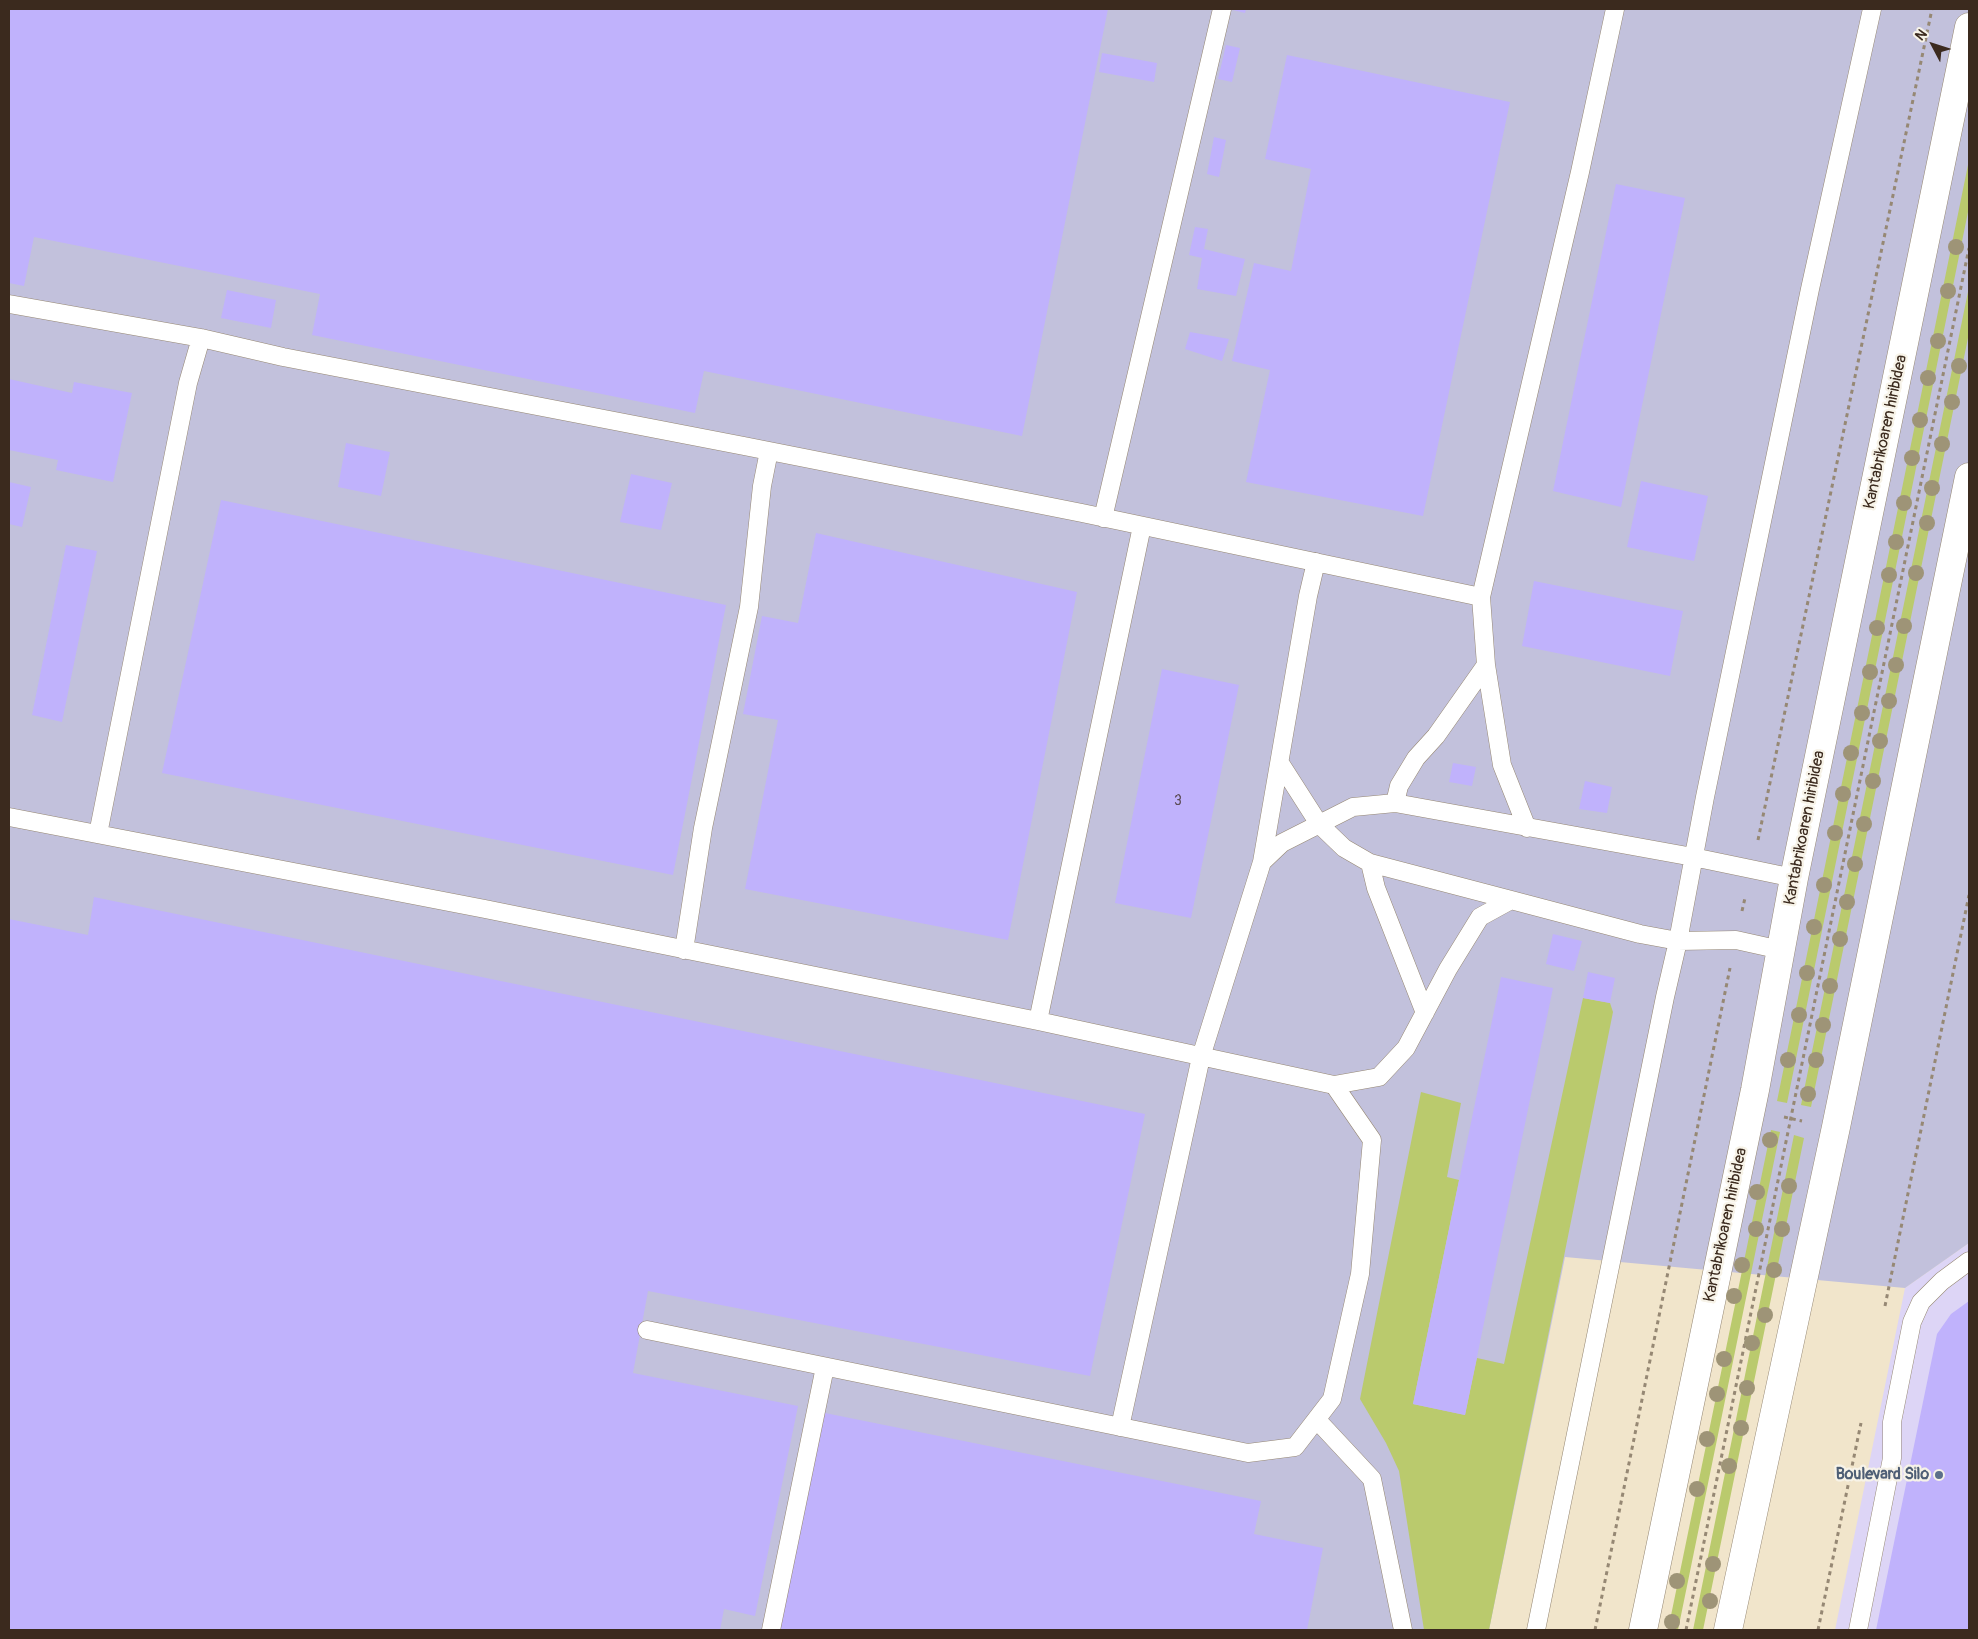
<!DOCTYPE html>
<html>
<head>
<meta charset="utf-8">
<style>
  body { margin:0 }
  #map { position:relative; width:1978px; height:1639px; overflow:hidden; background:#f1e5cb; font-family:Pangolin,sans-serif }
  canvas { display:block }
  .frame { position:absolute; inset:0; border:10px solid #3b2a1e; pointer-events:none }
  .north { position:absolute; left:1908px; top:20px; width:50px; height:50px; -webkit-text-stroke:4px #f7f3e8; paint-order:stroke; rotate:310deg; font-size:14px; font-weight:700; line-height:20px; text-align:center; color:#3b2a1e }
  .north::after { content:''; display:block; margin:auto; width:18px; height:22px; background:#3b2a1e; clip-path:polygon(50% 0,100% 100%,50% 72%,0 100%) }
</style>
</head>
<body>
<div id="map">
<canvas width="1978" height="1639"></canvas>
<div class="frame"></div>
<div class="north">N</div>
</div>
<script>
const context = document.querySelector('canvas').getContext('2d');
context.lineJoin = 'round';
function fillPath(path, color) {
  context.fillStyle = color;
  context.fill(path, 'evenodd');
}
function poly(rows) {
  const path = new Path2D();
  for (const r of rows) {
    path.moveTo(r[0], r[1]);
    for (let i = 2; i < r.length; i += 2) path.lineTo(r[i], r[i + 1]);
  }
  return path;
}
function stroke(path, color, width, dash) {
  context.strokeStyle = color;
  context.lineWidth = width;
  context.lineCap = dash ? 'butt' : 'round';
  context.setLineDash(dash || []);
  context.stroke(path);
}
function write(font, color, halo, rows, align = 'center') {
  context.font = font + ' Pangolin,sans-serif';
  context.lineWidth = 4.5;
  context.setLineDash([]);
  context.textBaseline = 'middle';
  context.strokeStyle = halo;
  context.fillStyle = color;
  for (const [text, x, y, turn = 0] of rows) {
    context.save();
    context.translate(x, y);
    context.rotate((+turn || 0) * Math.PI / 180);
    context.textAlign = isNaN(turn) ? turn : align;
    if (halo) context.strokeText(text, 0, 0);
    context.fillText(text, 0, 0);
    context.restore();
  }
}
const built = poly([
  [1969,1243,1969,1630,1835,1630,1905,1288]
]);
const industrial = poly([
  [9,9,1969,9,1969,1243,1905,1288,1565,1257,1489,1630,9,1630]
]);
const green = poly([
  [1969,160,1969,207,1787,1103,1777,1101],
  [1969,287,1969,333,1811,1107,1801,1105],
  [1583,998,1610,1003,1613,1012,1489,1630,1424,1630,1399,1471,1386,1443,1360,1399,1421,1092,1461,1103,1447,1177,1459,1180,1413,1404,1465,1415,1477,1358,1504,1364],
  [1771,1130,1780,1132,1678,1630,1668,1630],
  [1794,1135,1804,1138,1703,1630,1693,1630]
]);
const building = poly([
  [9,9,1108,9,1022,436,704,371,695,413,312,335,320,294,34,237,24,286,9,283],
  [1229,9,1246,9,1245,13],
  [1226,45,1240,48,1232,82,1218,79],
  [1102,53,1157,63,1154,82,1099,72],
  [1287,55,1510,102,1423,516,1246,482,1270,370,1232,361,1254,263,1291,271,1311,169,1265,159],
  [1214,137,1226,140,1219,177,1207,174],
  [1616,184,1685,198,1621,507,1553,491],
  [1195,227,1208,229,1204,249,1245,259,1236,296,1197,289,1202,258,1189,255],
  [227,290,276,300,271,328,221,318],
  [1190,332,1229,339,1222,361,1185,349],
  [9,379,72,393,74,382,132,393,113,482,56,470,58,460,9,450],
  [346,443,390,452,381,496,338,487],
  [631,474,672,483,661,530,620,522],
  [1641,481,1708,496,1694,561,1627,547],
  [9,482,31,487,22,527,9,524],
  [221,500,726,605,673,875,162,773],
  [816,533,1077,592,1008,940,745,889,778,720,743,714,762,616,798,623],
  [66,545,97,551,62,722,32,715],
  [1534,581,1683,611,1670,676,1522,646],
  [1162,669,1239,685,1191,918,1115,903],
  [1453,763,1476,767,1472,786,1449,782],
  [1585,781,1612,787,1607,813,1579,809],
  [94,897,1145,1114,1090,1376,648,1291,633,1373,798,1406,755,1616,724,1609,720,1630,9,1630,9,919,88,935],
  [1553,934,1582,941,1574,971,1546,964],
  [1588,972,1615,978,1610,1003,1583,998],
  [1501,977,1553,988,1465,1415,1413,1404],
  [1969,1301,1969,1630,1876,1630,1937,1334,1951,1314],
  [825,1413,1261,1501,1254,1534,1323,1548,1307,1630,780,1630]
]);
const path = poly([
  [1758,840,1932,9],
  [1742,911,1745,898],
  [1784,1117,1802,1121],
  [1885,1306,1969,895],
  [1595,1630,1730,968],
  [1686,1630,1969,248],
  [1818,1630,1861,1423]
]);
const lane = poly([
  [9,304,201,338,283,357,744,446,1082,513,1481,597,1486,665,1502,765,1527,828],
  [1103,518,1222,9],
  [1481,597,1580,172,1615,9],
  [1280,763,1319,824,1344,848,1370,863,1511,900],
  [1395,803,1399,786,1416,758,1436,736,1486,665],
  [9,817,485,909,1038,1021,1334,1085,1379,1077,1406,1048,1448,969,1480,917,1511,900,1640,934,1678,941,1736,940,1781,950],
  [98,834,188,383,201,338],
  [1262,862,1308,596,1316,562],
  [1370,863,1376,888,1425,1013],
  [684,950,703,828,749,607,762,486,769,451],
  [1038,1021,1142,526],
  [647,1330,1248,1453,1295,1447,1332,1399,1360,1274,1372,1140,1334,1085],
  [1317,1420,1372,1479,1403,1630],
  [1120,1427,1201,1057,1262,862,1282,843,1353,807,1395,803,1693,857,1794,878],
  [771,1630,825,1367],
  [1536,1630,1665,997,1678,941,1705,797,1810,289,1872,9],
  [1858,1630,1892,1458,1892,1422,1912,1322,1921,1302,1942,1281,1969,1261]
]);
const primary = poly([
  [1643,1630,1755,1090,1794,878,1969,27],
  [1728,1630,1836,1127,1969,477]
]);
const trees = [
  [1956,247],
  [1948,291],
  [1938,341],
  [1959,366],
  [1928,378],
  [1952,402],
  [1920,420],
  [1942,444],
  [1912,458],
  [1932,488],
  [1904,503],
  [1927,523],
  [1896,542],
  [1916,573],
  [1889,575],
  [1904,626],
  [1877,628],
  [1896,665],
  [1870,672],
  [1889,701],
  [1862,713],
  [1880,741],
  [1851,753],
  [1873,781],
  [1843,794],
  [1864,824],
  [1835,833],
  [1855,864],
  [1824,885],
  [1847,902],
  [1814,927],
  [1840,939],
  [1807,973],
  [1830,986],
  [1799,1015],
  [1823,1025],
  [1788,1060],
  [1816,1060],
  [1808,1094],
  [1770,1140],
  [1789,1186],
  [1757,1192],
  [1756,1229],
  [1782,1229],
  [1742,1265],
  [1774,1270],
  [1734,1296],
  [1765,1315],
  [1752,1343],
  [1724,1359],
  [1747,1388],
  [1717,1394],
  [1741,1428],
  [1707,1439],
  [1729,1466],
  [1697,1489],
  [1713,1564],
  [1677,1581],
  [1710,1601],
  [1672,1622]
];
const markers = [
  [1939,1475,5,"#5c6f8a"]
];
const numberNames = [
  ["3",1178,801]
];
const streetNames = [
  ["Kantabrikoaren hiribidea",1886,432,-78],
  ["Kantabrikoaren hiribidea",1805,828,-79],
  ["Kantabrikoaren hiribidea",1726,1225,-78]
];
const serviceNames = [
  ["Boulevard Silo",1929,1475]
];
fillPath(built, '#ddd5f6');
fillPath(industrial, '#c2c1dc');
fillPath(green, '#baca6d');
fillPath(building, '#c0b2fc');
stroke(lane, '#968874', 19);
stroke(primary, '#968874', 29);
stroke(path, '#968874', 3, [4, 4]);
stroke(lane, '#fff', 18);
stroke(primary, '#fff', 28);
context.fillStyle = '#9e9477';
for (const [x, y] of trees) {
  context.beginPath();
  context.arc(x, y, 8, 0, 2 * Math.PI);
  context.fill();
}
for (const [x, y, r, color] of markers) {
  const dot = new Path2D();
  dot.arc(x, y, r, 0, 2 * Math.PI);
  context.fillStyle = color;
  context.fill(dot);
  stroke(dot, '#f7f3e8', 2);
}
write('14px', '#5c4c56', null, numberNames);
write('16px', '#3b2a1e', '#f7f3e8', streetNames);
write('bold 16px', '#4e5e75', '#f7f3e8', serviceNames, 'right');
</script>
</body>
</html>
